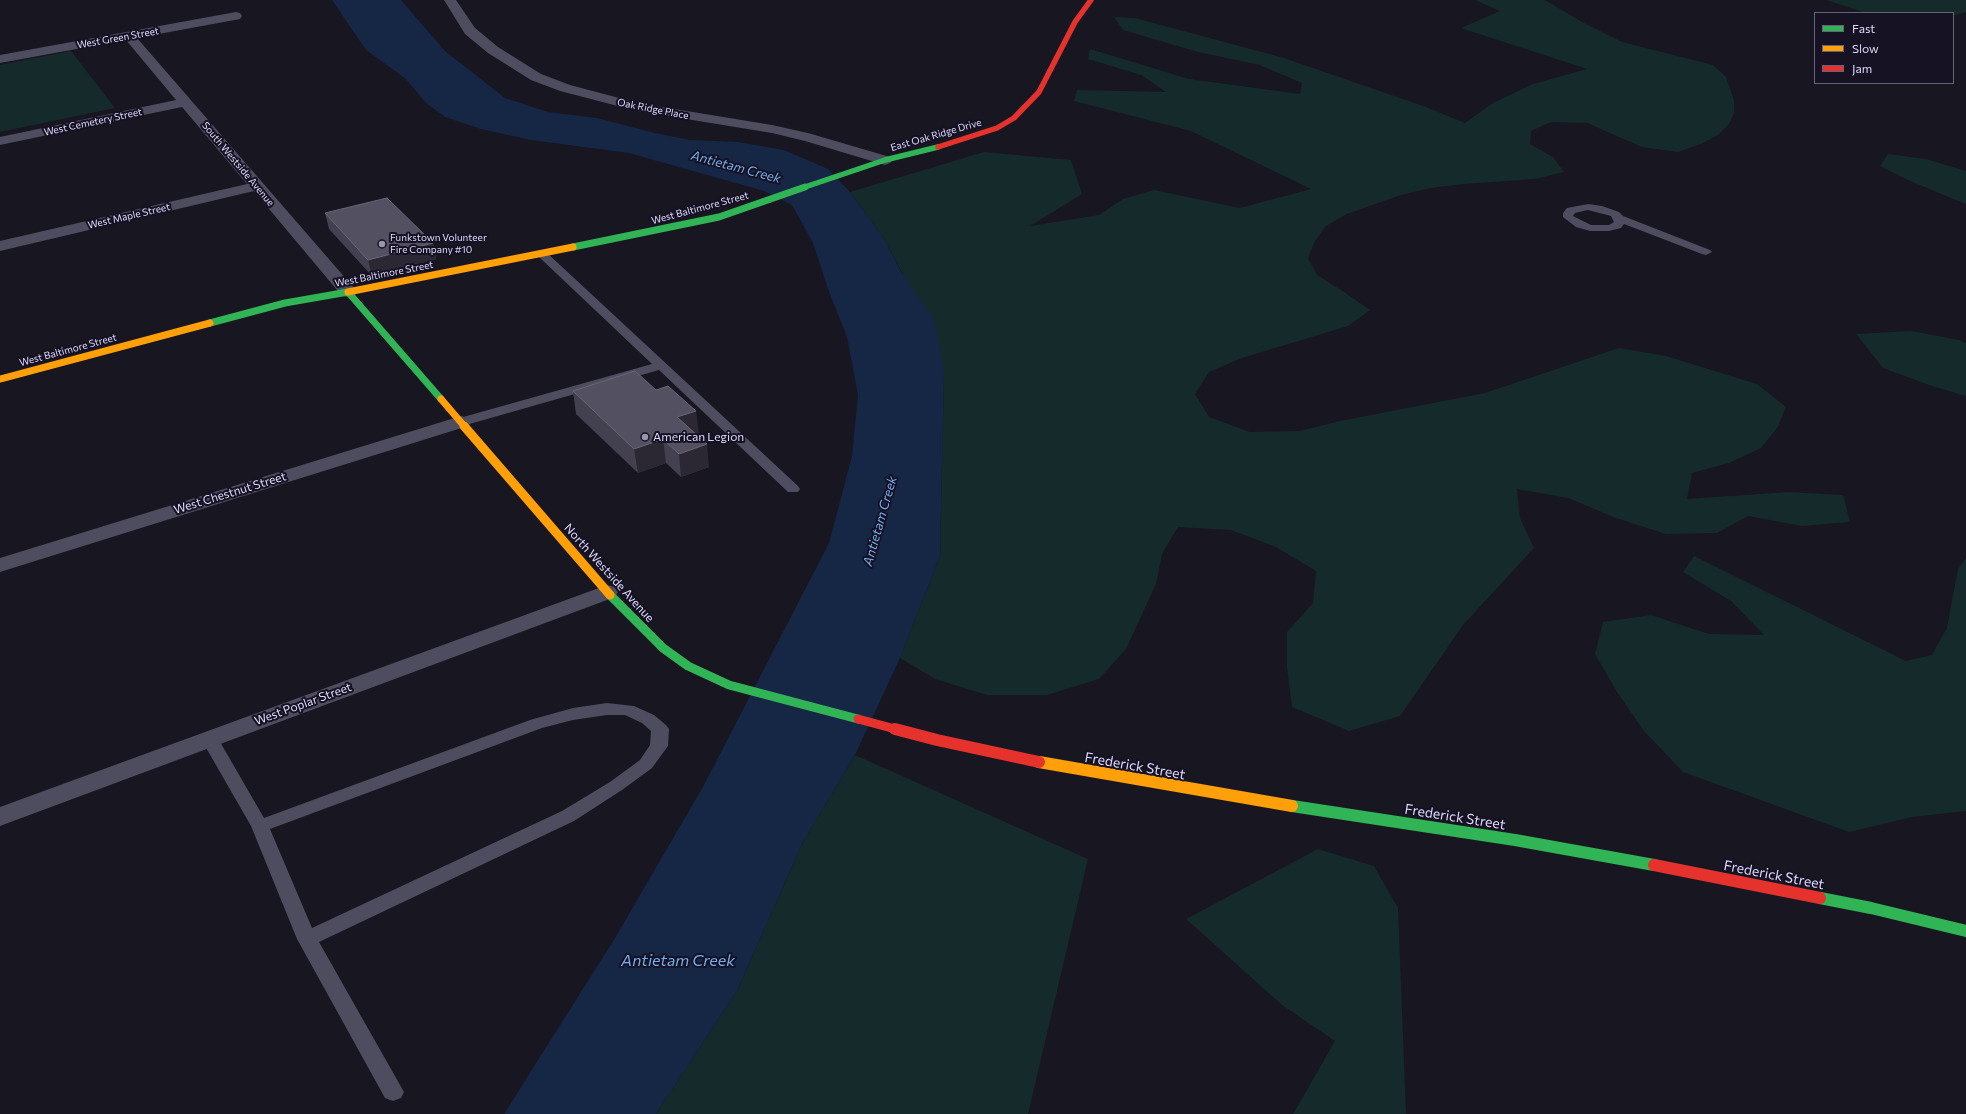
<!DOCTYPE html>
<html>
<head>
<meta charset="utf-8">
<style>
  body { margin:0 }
  #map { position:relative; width:1966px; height:1114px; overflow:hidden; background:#181620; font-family:Commissioner,sans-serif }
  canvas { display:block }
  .legend { position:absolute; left:1814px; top:12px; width:140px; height:72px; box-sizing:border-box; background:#161224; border:1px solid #66627a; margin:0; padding:5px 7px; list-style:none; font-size:12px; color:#ded9fa }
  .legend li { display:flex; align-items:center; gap:8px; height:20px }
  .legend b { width:20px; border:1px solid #66627a }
</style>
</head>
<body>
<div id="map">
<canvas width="1966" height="1114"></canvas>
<ul class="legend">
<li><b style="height:5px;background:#30b455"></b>Fast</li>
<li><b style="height:5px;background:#ff9f0a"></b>Slow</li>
<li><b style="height:5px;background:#e5322d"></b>Jam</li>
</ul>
</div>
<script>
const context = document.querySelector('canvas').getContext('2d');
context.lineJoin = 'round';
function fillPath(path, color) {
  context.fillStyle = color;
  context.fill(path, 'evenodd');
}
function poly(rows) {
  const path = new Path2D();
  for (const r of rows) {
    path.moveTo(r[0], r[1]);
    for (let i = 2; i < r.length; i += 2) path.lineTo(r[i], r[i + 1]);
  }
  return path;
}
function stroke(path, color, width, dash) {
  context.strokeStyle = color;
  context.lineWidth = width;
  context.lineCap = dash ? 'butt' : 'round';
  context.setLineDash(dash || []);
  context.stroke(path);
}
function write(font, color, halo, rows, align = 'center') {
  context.font = font + ' Commissioner,sans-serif';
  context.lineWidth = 4;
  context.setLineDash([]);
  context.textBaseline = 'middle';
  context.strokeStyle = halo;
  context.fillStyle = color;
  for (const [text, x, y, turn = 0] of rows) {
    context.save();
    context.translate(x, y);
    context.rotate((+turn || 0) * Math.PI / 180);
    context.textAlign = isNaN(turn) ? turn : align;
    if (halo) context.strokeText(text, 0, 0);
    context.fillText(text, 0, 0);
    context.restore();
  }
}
const green = poly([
  [1475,0,1545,0,1582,22,1622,42,1713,65,1726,77,1734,101,1734,113,1729,124,1718,135,1701,144,1678,152,1642,147,1587,123,1551,122,1531,131,1530,144,1553,157,1564,172,1535,179,1463,184,1431,188,1401,195,1347,214,1326,226,1315,241,1308,258,1317,275,1344,292,1370,310,1348,326,1242,358,1209,372,1195,394,1209,417,1250,432,1300,431,1340,421,1485,393,1619,348,1666,356,1757,384,1786,407,1777,428,1761,448,1729,463,1692,473,1687,499,1789,492,1843,495,1850,522,1802,526,1748,516,1717,533,1666,534,1616,518,1568,498,1517,489,1520,518,1534,548,1463,625,1400,716,1349,731,1292,707,1287,668,1287,632,1313,603,1316,571,1276,547,1231,530,1178,527,1162,554,1156,584,1126,649,1099,679,1047,695,987,695,935,679,900,658,940,556,944,373,902,272,883,237,850,192,984,152,1071,160,1082,194,1030,226,1099,215,1123,199,1154,190,1240,208,1311,189,1191,131,1074,101,1077,90,1166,92,1141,75,1088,59,1090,49,1189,79,1300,94,1302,83,1260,65,1198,52,1123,30,1114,17,1135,18,1284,58,1426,107,1465,123,1493,103,1533,84,1587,69,1461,28,1500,11],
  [1826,0,1966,0,1966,12,1953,16,1953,13,1866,13],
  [71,51,115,108,0,132,0,65],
  [1888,154,1926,159,1966,171,1966,204,1910,181,1880,166],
  [1912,331,1959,340,1966,343,1966,396,1929,385,1883,368,1856,334],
  [1694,556,1906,661,1932,655,1947,628,1958,569,1966,558,1966,811,1912,817,1849,832,1683,772,1644,731,1617,692,1595,654,1603,622,1651,615,1709,634,1764,635,1731,601,1683,572],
  [855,755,1088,859,1028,1114,656,1114,737,991,803,842],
  [1318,849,1374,866,1398,908,1406,1114,1293,1114,1335,1041,1282,1005,1186,919]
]);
const water = poly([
  [332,0,401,0,445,51,505,98,548,112,597,118,655,133,690,140,738,142,784,150,828,169,850,192,883,237,902,273,935,322,944,373,940,556,900,658,855,755,803,842,737,991,656,1114,504,1114,615,938,704,785,829,543,852,456,858,395,847,337,828,289,813,243,792,205,764,191,629,153,531,140,481,129,445,117,426,103,406,79,366,50]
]);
const lane = poly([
  [1588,204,1602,206,1619,212,1623,216,1710,250,1712,252,1706,255,1702,254,1624,224,1621,228,1609,231,1590,231,1576,227,1563,217,1563,213,1567,208,1588,204],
  [1588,210,1611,216,1614,222,1609,225,1591,225,1573,216,1575,213,1588,210],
  [542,251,546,252,798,486,800,489,798,492,788,492,659,370,466,425,456,425,454,422,456,419,652,364,538,256,536,254,542,251],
  [607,703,634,706,654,715,666,725,669,729,668,746,652,768,622,790,574,821,319,942,404,1092,401,1098,393,1101,385,1098,297,939,251,826,201,739,204,735,210,733,216,735,264,818,530,720,573,708,607,703],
  [607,715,625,715,642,723,651,731,650,745,640,760,610,782,562,811,312,928,270,829,542,728,573,720,607,715]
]);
const street = poly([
  [444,0,456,0,475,28,498,47,541,74,570,85,638,103,772,125,808,133,890,157,893,160,890,163,885,165,805,141,772,133,637,111,560,91,531,80,488,53,465,34,444,0],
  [236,12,240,13,242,16,240,19,137,38,354,288,357,292,354,296,348,297,342,296,254,191,0,251,0,241,247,184,182,107,0,145,0,137,176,100,126,40,0,63,0,55,236,12],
  [461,416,468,418,471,422,468,426,0,572,0,558,461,416],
  [607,585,615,587,618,592,615,597,0,826,0,807,607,585]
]);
const fastFar3 = poly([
  [802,188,885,160,938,147]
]);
const fastFar2 = poly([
  [573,247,719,217,805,187],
  [210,323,285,303,348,292,441,399]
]);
const fastFar1 = poly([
  [610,595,663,648,688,666,729,685,858,719]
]);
const fast = poly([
  [1292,806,1515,840,1654,865],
  [1820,898,1871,908,1966,931]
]);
const slowFar2 = poly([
  [348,292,573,247],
  [0,379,210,323],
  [441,399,465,427]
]);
const slowFar1 = poly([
  [464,426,610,595]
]);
const slow = poly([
  [1039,762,1292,806]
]);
const jamFar2 = poly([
  [938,147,997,128,1014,118,1039,92,1075,22,1091,0]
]);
const jamFar1 = poly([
  [858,719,899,730]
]);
const jam = poly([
  [895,729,937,740,1039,762],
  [1654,865,1820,898]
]);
const wall = poly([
  [325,213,433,243,436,259,372,276,329,229],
  [573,391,699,434,697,435,709,467,681,477,666,463,638,473,576,414]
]);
const shadedWall = poly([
  [433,243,436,259,372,276,368,260],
  [696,411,699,434,680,441,677,417],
  [663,439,666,463,638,473,634,449],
  [707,444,709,467,681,477,679,454]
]);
const building = poly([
  [387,198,433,243,368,260,325,213,387,198],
  [635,371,656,390,668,386,696,411,677,417,707,444,679,454,663,439,634,449,573,391,635,371]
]);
const markers = [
  [382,244,4,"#9995ae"],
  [645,437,4,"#9995ae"]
];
const farStreetnames = [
  ["West Green Street",118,38,-10],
  ["Oak Ridge Place",653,109,11],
  ["West Cemetery Street",93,122,-12],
  ["East Oak Ridge Drive",936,135,-16],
  ["South Westside Avenue",238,164,50],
  ["West Baltimore Street",700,208,-15],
  ["West Maple Street",129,216,-13],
  ["West Baltimore Street",384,274,-11],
  ["West Baltimore Street",68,350,-15]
];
const farPoinames = [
  ["Funkstown Volunteer",390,238],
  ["Fire Company #10",390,250]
];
const poiNames = [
  ["American Legion",653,437]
];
const streetNames = [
  ["West Chestnut Street",230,493,-17],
  ["North Westside Avenue",609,573,48],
  ["West Poplar Street",303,704,-20]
];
const waterNames = [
  ["Antietam Creek",736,167,15],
  ["Antietam Creek",880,521,-74]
];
const nearStreetnames = [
  ["Frederick Street",1135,766,10],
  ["Frederick Street",1455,817,9],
  ["Frederick Street",1774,875,11]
];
const nearWaternames = [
  ["Antietam Creek",678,961]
];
fillPath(green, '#152a2b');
fillPath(water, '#162645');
fillPath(lane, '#4e4c5f');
fillPath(street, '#4e4c5f');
stroke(fastFar3, '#30b455', 5.5);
stroke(fastFar2, '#30b455', 7);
stroke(fastFar1, '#30b455', 9);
stroke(fast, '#30b455', 12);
stroke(slowFar2, '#ff9f0a', 7);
stroke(slowFar1, '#ff9f0a', 9);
stroke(slow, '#ff9f0a', 12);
stroke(jamFar2, '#e5322d', 5.5);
stroke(jamFar1, '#e5322d', 9);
stroke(jam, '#e5322d', 12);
fillPath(wall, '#43404f');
fillPath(shadedWall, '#2b2834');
fillPath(building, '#535061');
stroke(building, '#696679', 1);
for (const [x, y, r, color] of markers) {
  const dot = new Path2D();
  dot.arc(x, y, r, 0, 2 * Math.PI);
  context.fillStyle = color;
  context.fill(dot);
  stroke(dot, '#161224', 1.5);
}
write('10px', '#ded9fa', '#161224', farStreetnames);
write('10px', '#ded9fa', '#161224', farPoinames, 'left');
write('12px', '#ded9fa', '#161224', poiNames, 'left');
write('12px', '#ded9fa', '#161224', streetNames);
write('italic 13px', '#73afee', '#161224', waterNames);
write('14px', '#ded9fa', '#161224', nearStreetnames);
write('italic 16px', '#73afee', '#161224', nearWaternames);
</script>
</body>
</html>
